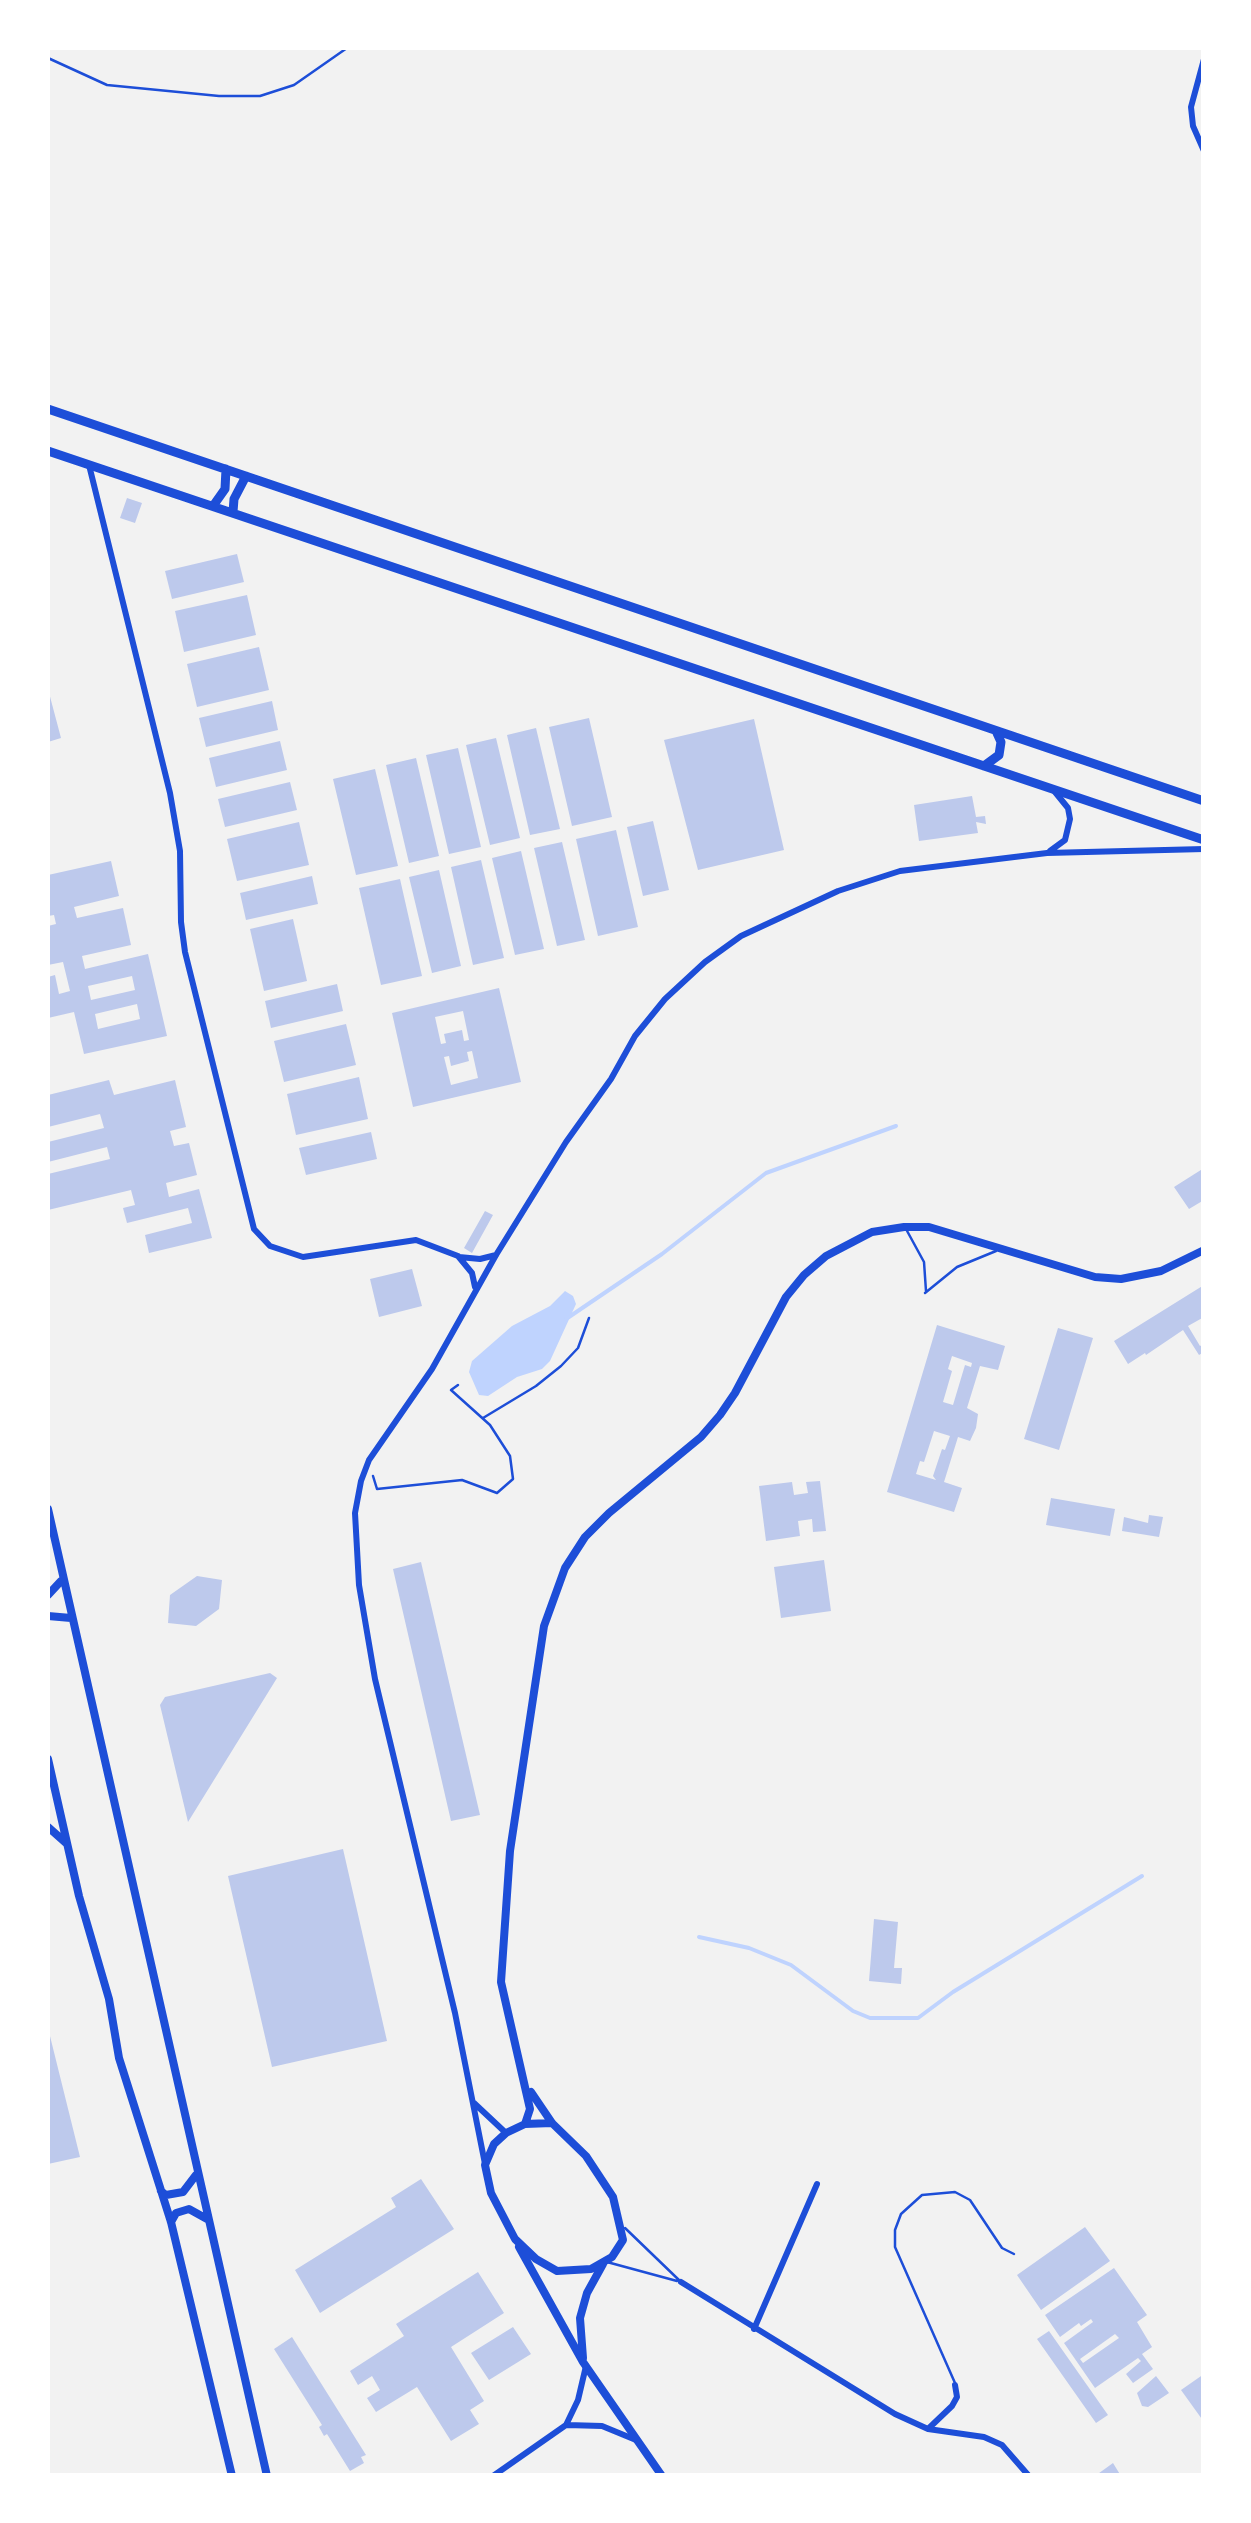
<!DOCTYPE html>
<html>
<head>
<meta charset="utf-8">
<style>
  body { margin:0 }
  #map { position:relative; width:1251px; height:2523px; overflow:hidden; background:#f2f2f2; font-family:Poppins,sans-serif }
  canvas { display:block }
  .frame { position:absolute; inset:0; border:50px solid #fff; pointer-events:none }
</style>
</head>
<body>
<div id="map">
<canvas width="1251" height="2523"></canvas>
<div class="frame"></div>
</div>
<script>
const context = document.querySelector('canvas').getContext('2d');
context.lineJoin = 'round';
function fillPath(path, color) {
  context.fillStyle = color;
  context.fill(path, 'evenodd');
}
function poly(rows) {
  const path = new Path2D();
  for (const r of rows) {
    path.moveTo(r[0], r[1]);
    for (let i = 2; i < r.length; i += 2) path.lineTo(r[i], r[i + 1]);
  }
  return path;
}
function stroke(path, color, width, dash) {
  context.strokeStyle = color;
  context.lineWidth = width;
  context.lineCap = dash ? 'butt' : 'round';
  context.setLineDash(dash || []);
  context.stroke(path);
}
const water = poly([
  [565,1291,573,1296,576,1304,550,1361,542,1369,517,1377,488,1396,479,1395,469,1372,472,1361,512,1326,550,1306]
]);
const stream = poly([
  [566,1319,662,1254,766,1173,896,1126],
  [699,1937,749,1948,791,1965,853,2011,870,2018,918,2018,953,1992,1142,1876]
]);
const building = poly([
  [127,498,142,503,135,523,120,518],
  [237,554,244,582,172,599,165,571],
  [247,595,256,635,184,652,175,611],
  [259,647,269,690,197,707,187,664],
  [48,689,61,738,48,742],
  [272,701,278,730,206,747,199,718],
  [589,718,612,817,572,826,549,727],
  [754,719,784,850,698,870,664,740],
  [536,728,560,829,530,835,507,735],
  [496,738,520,838,490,845,466,745],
  [280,741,287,770,216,787,209,758],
  [458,748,481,847,449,854,426,755],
  [416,758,439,856,409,863,386,765],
  [375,769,398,866,356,875,333,779],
  [290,782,297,810,225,827,218,799],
  [972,796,976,817,985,816,986,824,976,822,978,833,919,841,914,805],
  [653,821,669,890,643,896,627,827],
  [299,822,309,865,237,881,227,839],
  [616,830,638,927,598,936,576,839],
  [562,842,585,940,557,946,534,848],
  [521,851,544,949,515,955,492,858],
  [481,860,504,958,473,965,451,867],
  [111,861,119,896,74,907,77,918,123,908,131,945,82,956,85,969,148,954,167,1036,84,1054,74,1012,48,1018,48,977,55,975,59,994,70,991,63,962,48,965,48,926,56,924,54,915,48,916,48,875],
  [132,976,135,990,91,1000,88,986],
  [137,1004,140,1019,98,1029,95,1014],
  [439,870,461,966,432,973,409,877],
  [312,876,318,904,246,920,240,893],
  [400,879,422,976,381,985,359,888],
  [293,919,307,981,264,991,250,929],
  [337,984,343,1011,271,1028,265,1001],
  [499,988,521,1082,413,1107,392,1013],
  [463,1011,469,1040,464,1041,462,1030,444,1034,446,1043,441,1044,435,1017],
  [472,1051,478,1078,451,1085,444,1057,449,1056,451,1066,469,1061,467,1052],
  [346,1024,356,1065,284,1082,274,1041],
  [359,1077,368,1119,296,1135,287,1094],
  [109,1080,114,1095,175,1080,186,1127,170,1131,174,1146,189,1143,197,1175,166,1183,169,1197,199,1189,212,1238,149,1253,145,1235,192,1223,188,1208,127,1223,123,1208,135,1205,131,1190,48,1210,48,1174,110,1159,107,1147,48,1162,48,1142,104,1128,100,1114,48,1127,48,1095],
  [371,1132,377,1159,306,1175,299,1148],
  [1204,1168,1204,1200,1189,1209,1174,1187],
  [485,1211,493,1215,472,1253,464,1248],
  [412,1269,422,1306,379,1317,370,1279],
  [1204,1285,1204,1317,1188,1326,1200,1346,1204,1344,1204,1352,1199,1355,1183,1330,1146,1355,1145,1353,1128,1364,1114,1341],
  [937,1325,1005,1346,998,1370,980,1366,967,1408,978,1414,976,1428,970,1441,958,1437,944,1482,962,1488,954,1512,887,1492],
  [952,1356,972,1363,971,1367,965,1365,953,1405,943,1402,952,1371,948,1369],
  [934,1431,950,1436,945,1450,942,1449,933,1476,936,1480,916,1474,920,1461,924,1462],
  [1058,1328,1093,1338,1059,1450,1024,1439],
  [820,1481,826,1531,813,1532,812,1519,798,1521,800,1536,766,1541,759,1486,792,1482,794,1495,808,1493,806,1482],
  [1051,1498,1115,1509,1110,1536,1046,1525],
  [1149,1515,1163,1517,1159,1537,1122,1531,1124,1517,1148,1523],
  [824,1560,831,1611,781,1618,774,1567],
  [421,1562,480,1815,451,1821,393,1569],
  [197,1576,222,1580,219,1609,196,1626,168,1623,170,1595],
  [270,1673,277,1678,188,1822,160,1705,165,1697],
  [343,1849,387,2041,272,2067,228,1876],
  [874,1919,898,1922,894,1968,902,1968,901,1984,869,1981],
  [48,2028,80,2157,48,2164],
  [421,2179,454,2229,320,2313,295,2270,396,2207,391,2198],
  [1085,2227,1110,2261,1041,2310,1017,2275],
  [1114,2268,1147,2315,1137,2322,1152,2347,1142,2354,1153,2369,1133,2383,1126,2374,1141,2361,1138,2358,1095,2388,1064,2343,1093,2322,1091,2319,1081,2326,1079,2323,1060,2337,1045,2315],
  [1115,2334,1119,2338,1083,2363,1080,2359],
  [478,2272,504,2313,451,2347,484,2401,470,2410,479,2424,451,2441,417,2387,376,2412,367,2398,380,2390,372,2376,358,2385,350,2371,404,2336,396,2324],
  [513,2327,531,2354,489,2380,471,2353],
  [1049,2331,1108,2415,1096,2423,1037,2339],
  [292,2337,366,2455,361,2457,364,2463,350,2471,327,2434,324,2436,319,2427,322,2425,274,2349],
  [1204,2374,1204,2422,1181,2390],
  [1156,2376,1169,2393,1148,2407,1142,2406,1137,2393],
  [1113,2463,1121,2476,1095,2476]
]);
const path = poly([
  [483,1418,536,1386,561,1366,578,1348,589,1318],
  [373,1476,377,1489,462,1480,497,1493,513,1479,510,1456,490,1425,451,1390,458,1385]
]);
const service = poly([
  [48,58,107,85,219,96,260,96,294,85,347,48],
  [906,1229,924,1262,926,1291],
  [925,1293,957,1267,996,1251],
  [625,2228,680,2281],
  [607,2262,677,2281],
  [955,2383,895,2247,895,2230,901,2214,922,2195,955,2192,970,2200,1002,2248,1014,2254]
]);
const minor = poly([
  [1204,59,1191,107,1193,126,1204,151],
  [89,465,170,793,180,851,181,922,185,952,254,1229,270,1246,303,1257,416,1240,458,1256,472,1273,475,1287],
  [1050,851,1065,840,1070,819,1068,808,1055,792],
  [459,1257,480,1259,496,1255],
  [474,2103,506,2133],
  [485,2164,455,2013,375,1679,359,1585,355,1513,361,1481,369,1460,432,1369,496,1255,566,1142,611,1079,635,1036,665,999,705,962,741,936,838,891,900,871,1047,853,1204,849],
  [681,2282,895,2414,928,2429,984,2437,1002,2445,1029,2476],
  [754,2329,817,2184],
  [567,2425,602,2426,636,2440],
  [929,2428,952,2406,957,2397,955,2385],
  [493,2476,566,2425,578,2400,586,2366]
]);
const tertiary = poly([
  [48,1509,267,2476],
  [48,1595,61,1581],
  [48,1616,71,1618],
  [48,1759,79,1896,109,1999,119,2058,171,2222,232,2476],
  [48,1827,66,1843],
  [531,2092,552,2123,586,2156,613,2197,623,2240,612,2257,591,2269,557,2271,536,2259,515,2239,491,2193,485,2165,494,2144,506,2133,525,2124,552,2123],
  [525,2124,530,2109,501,1982,510,1851,544,1626,565,1568,585,1537,609,1513,701,1437,720,1415,735,1393,786,1297,804,1275,826,1256,872,1232,904,1227,929,1227,1095,1277,1121,1279,1161,1271,1204,1250],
  [161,2191,166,2195,183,2192,196,2175],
  [171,2222,176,2213,189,2209,207,2219],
  [519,2247,583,2362,662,2476],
  [583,2358,580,2318,587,2293,603,2264]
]);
const secondary = poly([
  [48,409,1204,801],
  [48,451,1204,840],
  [213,506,225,489,226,469],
  [233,512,234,499,246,476],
  [984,766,999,755,1001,742,996,731]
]);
fillPath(water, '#bfd3fe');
stroke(stream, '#bfd3fe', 4);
fillPath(building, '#bdc9ec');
stroke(path, '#1d4ed8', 2.5);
stroke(service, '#1d4ed8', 2.5);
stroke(minor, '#1d4ed8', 6);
stroke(tertiary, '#1d4ed8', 8);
stroke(secondary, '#1d4ed8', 9);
</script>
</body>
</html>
